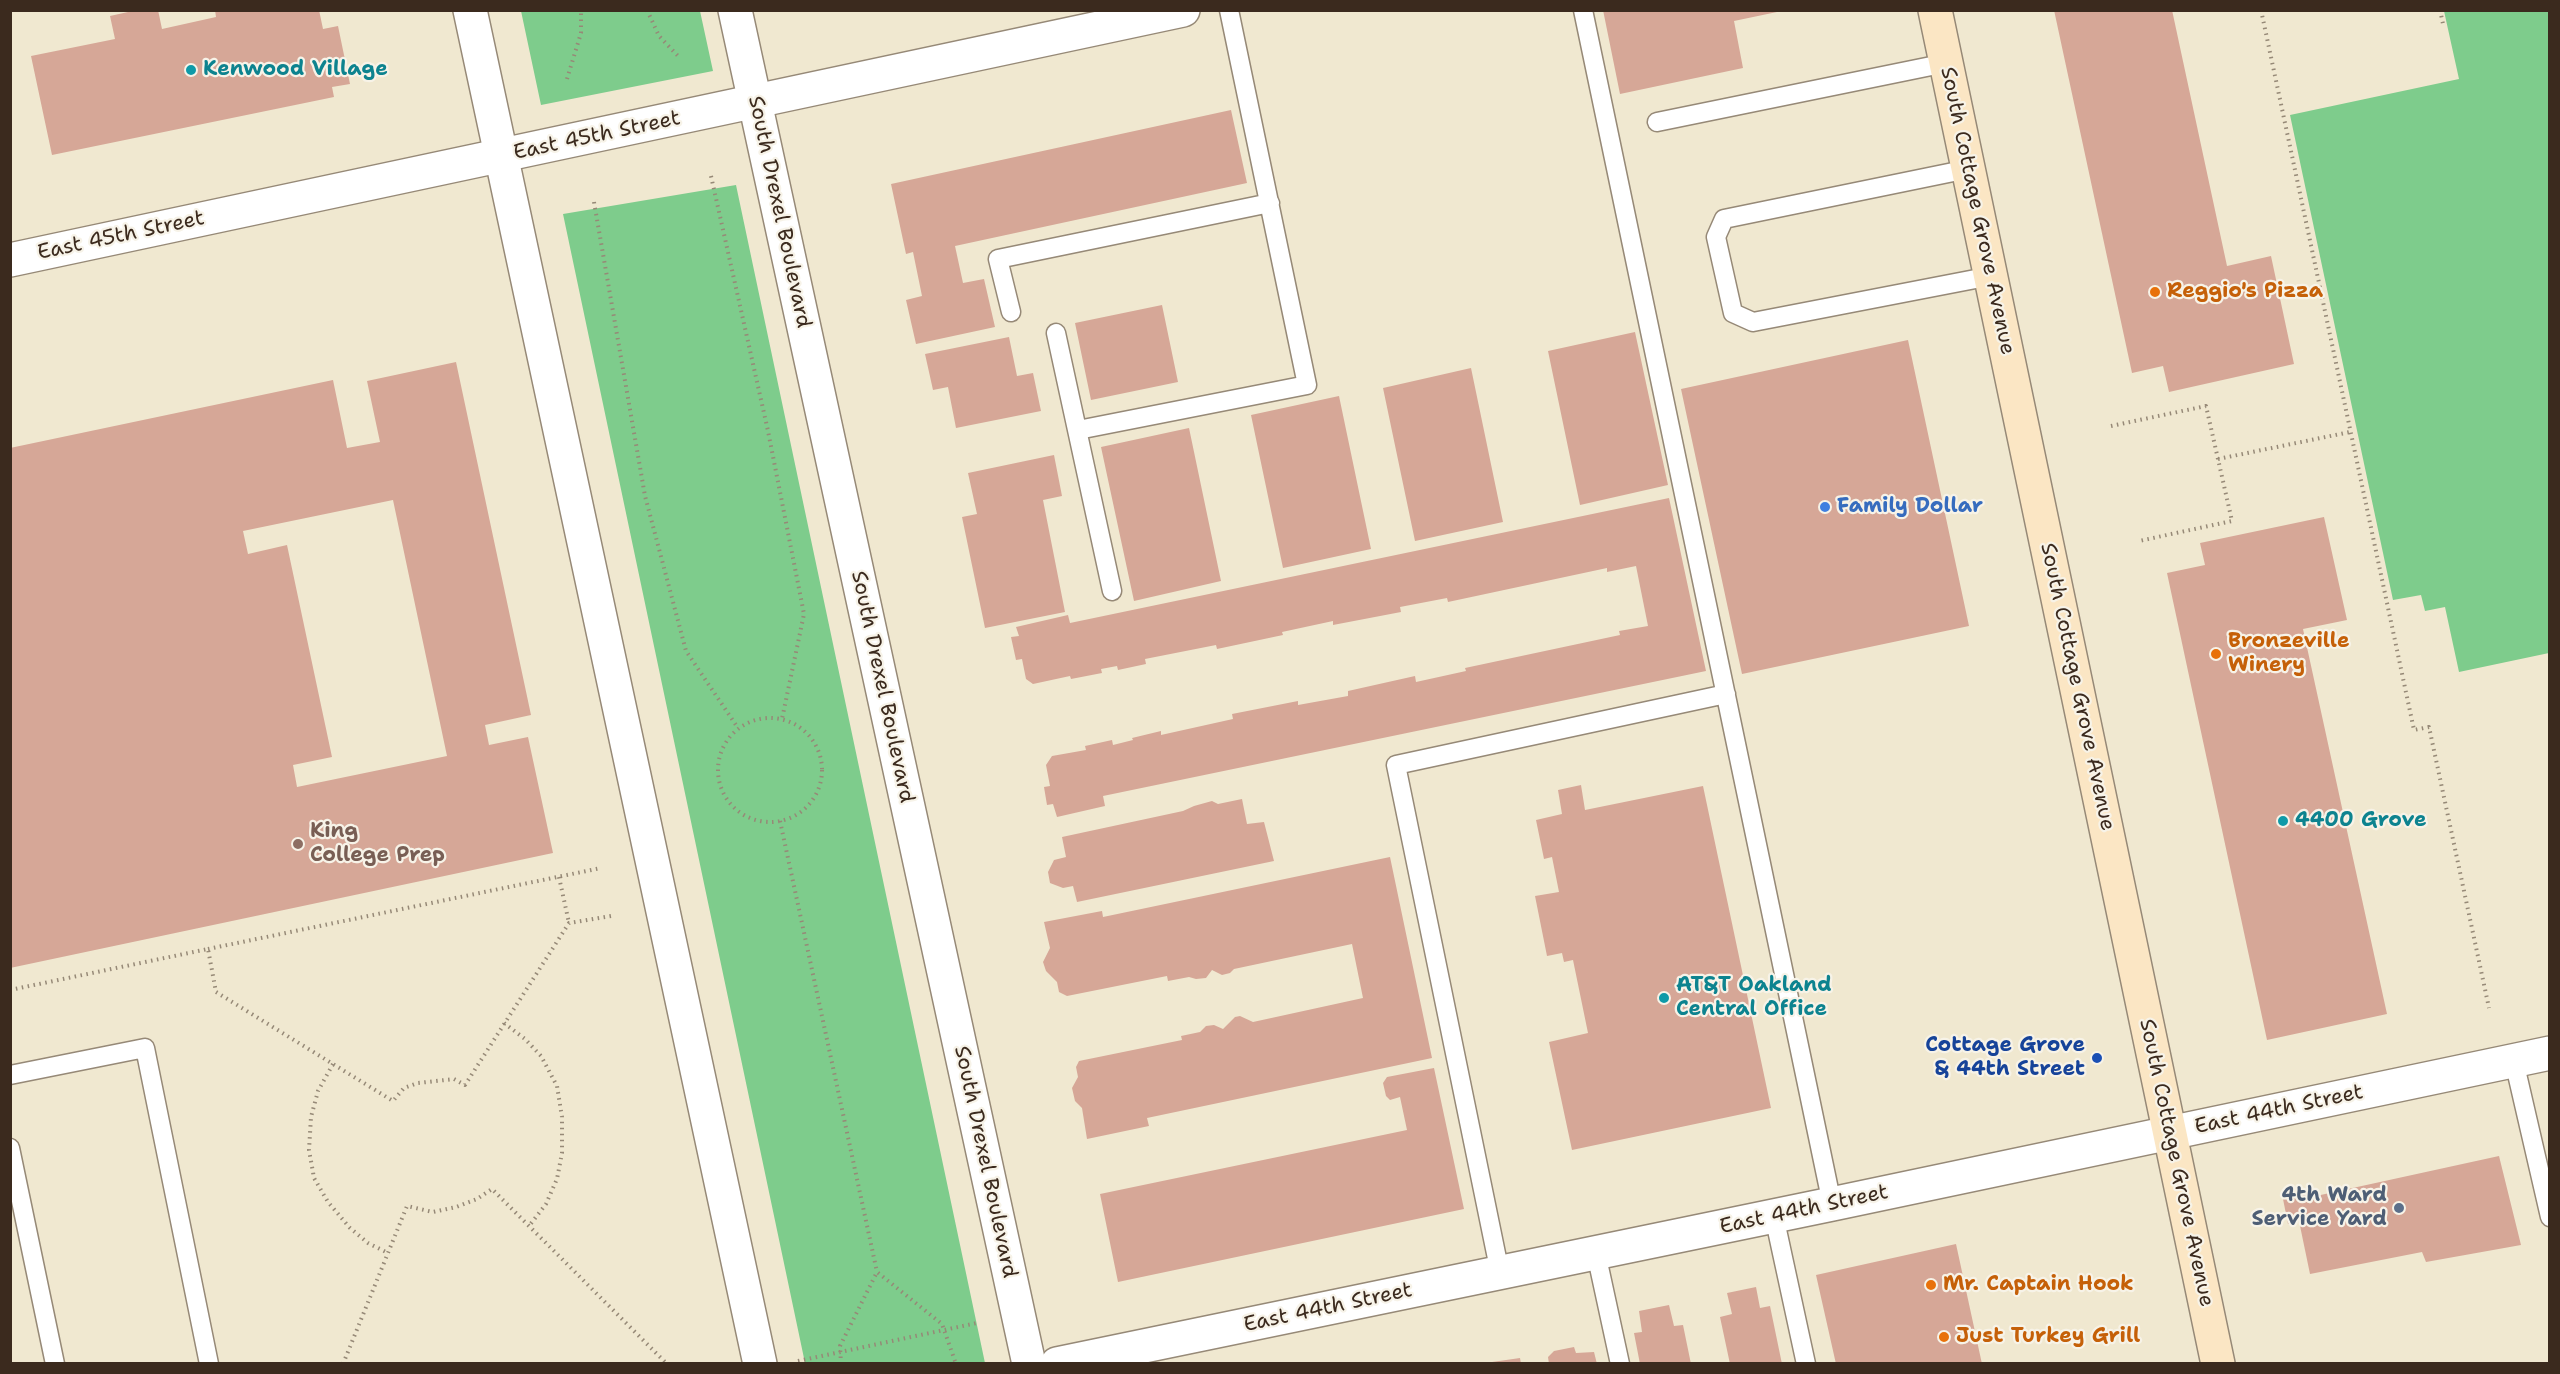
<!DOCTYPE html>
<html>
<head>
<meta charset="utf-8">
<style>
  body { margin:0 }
  #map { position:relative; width:2560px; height:1374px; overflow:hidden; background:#f0e8d0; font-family:"Shantell Sans",sans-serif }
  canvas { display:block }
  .frame { position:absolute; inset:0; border:12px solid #3b2a1e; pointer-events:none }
</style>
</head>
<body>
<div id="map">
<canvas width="2560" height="1374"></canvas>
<div class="frame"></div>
</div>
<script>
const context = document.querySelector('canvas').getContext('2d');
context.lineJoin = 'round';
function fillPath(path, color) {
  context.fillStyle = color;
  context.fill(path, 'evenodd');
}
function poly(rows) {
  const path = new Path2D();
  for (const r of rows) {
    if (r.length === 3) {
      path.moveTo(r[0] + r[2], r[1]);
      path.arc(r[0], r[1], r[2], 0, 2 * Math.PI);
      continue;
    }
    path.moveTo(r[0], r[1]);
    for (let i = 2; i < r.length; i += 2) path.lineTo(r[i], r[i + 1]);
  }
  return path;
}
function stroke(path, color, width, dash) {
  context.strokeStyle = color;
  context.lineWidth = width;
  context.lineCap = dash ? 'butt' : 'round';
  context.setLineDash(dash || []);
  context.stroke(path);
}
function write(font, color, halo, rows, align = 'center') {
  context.font = font + ' "Shantell Sans",sans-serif';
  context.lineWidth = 4.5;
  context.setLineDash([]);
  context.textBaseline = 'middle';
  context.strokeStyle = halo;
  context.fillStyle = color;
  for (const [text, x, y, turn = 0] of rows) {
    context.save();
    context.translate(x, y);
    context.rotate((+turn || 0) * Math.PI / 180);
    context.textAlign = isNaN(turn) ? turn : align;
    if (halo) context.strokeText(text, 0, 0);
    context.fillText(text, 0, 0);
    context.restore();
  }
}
const green = poly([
  [521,11,700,11,713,71,541,105],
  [2444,11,2550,11,2549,653,2459,672,2445,607,2425,611,2421,595,2393,600,2290,115,2459,79],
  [736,185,985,1363,805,1363,563,214]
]);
const building = poly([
  [137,10,158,10,162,29,216,17,215,10,319,10,323,29,338,26,350,84,332,87,334,97,52,155,31,56,115,39,110,16],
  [1603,10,1777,10,1777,12,1734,21,1743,68,1620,94],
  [2054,10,2172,10,2227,266,2271,256,2294,364,2169,392,2163,366,2132,373],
  [1231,110,1247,183,955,246,963,283,984,279,995,327,916,344,906,300,922,296,913,252,906,254,891,184],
  [1162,305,1178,382,1091,400,1075,323],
  [1635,332,1668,485,1580,505,1548,351],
  [1009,337,1017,376,1033,373,1041,411,956,428,948,387,933,390,925,354],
  [1908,340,1969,626,1742,674,1681,389],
  [456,362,531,715,485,725,489,745,528,737,553,853,10,968,10,448,333,380,347,448,380,442,367,381],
  [393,500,447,756,297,787,293,765,332,757,287,545,248,554,243,531],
  [1471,368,1503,522,1415,541,1383,388],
  [1339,396,1371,549,1283,568,1251,415],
  [1189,428,1221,581,1134,601,1101,447],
  [1054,455,1062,496,1043,500,1065,612,985,628,962,517,977,514,968,473],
  [1669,498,1706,671,1103,796,1105,806,1057,817,1053,804,1047,805,1044,787,1050,786,1046,765,1052,756,1086,750,1085,746,1112,740,1113,745,1133,740,1132,738,1161,731,1161,735,1233,719,1232,714,1298,701,1298,705,1348,696,1348,691,1415,676,1416,682,1466,671,1465,668,1620,635,1619,631,1648,626,1636,566,1607,572,1607,568,1448,602,1447,598,1400,607,1401,612,1333,625,1333,621,1282,632,1283,635,1217,649,1216,645,1145,659,1146,664,1118,670,1117,666,1101,669,1102,673,1071,679,1070,676,1033,684,1026,679,1022,659,1016,660,1011,637,1019,636,1016,627,1068,615,1070,623],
  [2324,517,2347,620,2303,629,2387,1014,2267,1040,2167,573,2205,565,2200,543],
  [1581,785,1585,810,1703,786,1771,1108,1572,1150,1549,1042,1588,1033,1573,960,1564,962,1562,953,1547,956,1535,896,1559,892,1552,857,1544,859,1536,820,1562,814,1558,790],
  [1242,799,1247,824,1264,822,1274,861,1077,902,1073,886,1063,888,1050,883,1048,872,1054,860,1066,857,1062,837,1183,811,1194,806,1212,801,1218,804],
  [1390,857,1432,1058,1147,1118,1149,1126,1087,1139,1082,1108,1075,1101,1072,1088,1078,1077,1076,1067,1079,1061,1182,1040,1181,1036,1200,1032,1206,1026,1214,1025,1223,1029,1235,1017,1240,1016,1253,1022,1363,998,1352,944,1234,969,1230,973,1222,975,1212,970,1206,978,1196,979,1189,977,1168,981,1167,976,1067,996,1059,992,1057,982,1046,971,1043,962,1050,948,1044,922,1102,911,1103,917],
  [1434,1068,1464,1209,1118,1282,1100,1194,1407,1130,1400,1097,1390,1100,1386,1096,1383,1083,1387,1077],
  [2499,1156,2521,1245,2426,1262,2422,1252,2310,1274,2299,1221,2288,1224,2282,1194,2315,1189,2316,1196],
  [1956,1244,1982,1364,1836,1364,1816,1275],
  [1756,1287,1760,1308,1770,1306,1782,1364,1730,1364,1720,1317,1732,1314,1727,1293],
  [1669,1305,1674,1326,1683,1325,1691,1364,1640,1364,1634,1333,1642,1332,1639,1311],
  [1574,1347,1576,1353,1594,1352,1597,1364,1549,1364,1548,1357,1554,1351],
  [1520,1358,1521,1364,1492,1364,1492,1362]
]);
const path = poly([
  [647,10,659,36,678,56],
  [2261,10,2414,730,2429,727,2489,1008],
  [2440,10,2443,24],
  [567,79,581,33,581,10],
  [711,176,768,431,804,614,782,719],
  [594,202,645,496,686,651,738,728],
  [2111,426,2206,406,2232,521,2139,541],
  [2218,459,2350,432],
  [770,770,52],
  [780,821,877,1272],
  [559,877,569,923],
  [208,949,601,868],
  [10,990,208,949,216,992,393,1101,404,1088,418,1083,454,1079,465,1085,569,923,611,916],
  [504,1023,525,1039,541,1056,557,1086,562,1117,562,1153,557,1179,546,1204,529,1226],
  [333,1064,318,1091,311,1117,309,1150,314,1178,328,1202,350,1228,368,1243,388,1253],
  [798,1361,977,1323],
  [343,1364,407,1206,433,1212,456,1207,477,1199,492,1189,667,1364],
  [841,1364,840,1346,877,1272,942,1324,956,1364]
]);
const service = poly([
  [1583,10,1832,1204],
  [1657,122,1946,63],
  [1968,169,1724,219,1716,237,1733,313,1753,322,1991,276],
  [1011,312,998,259,1270,203],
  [1056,333,1112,591],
  [1078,430,1307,385,1229,10],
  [2514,1061,2550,1217],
  [10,1075,145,1048,209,1364],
  [10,1148,55,1364],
  [1774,1216,1806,1364],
  [1596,1253,1620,1364],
  [1500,1273,1396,765,1726,694]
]);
const minor = poly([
  [10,260,1183,10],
  [1057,1364,1832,1204,2550,1053]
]);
const tertiary = poly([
  [470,10,760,1364],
  [735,10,1029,1364]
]);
const secondary = poly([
  [1935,10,2218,1364]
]);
const markers = [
  [191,70,6,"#0f9aa8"],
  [2155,292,6,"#e8710a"],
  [1825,507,6,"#3f7fe0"],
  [2216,654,6,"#e8710a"],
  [2283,821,6,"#0f9aa8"],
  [298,844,6,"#8d6e63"],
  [1664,998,6,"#0f9aa8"],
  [2097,1058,6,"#1a4fb4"],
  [2399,1208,6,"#5c6f8a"],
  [1931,1285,6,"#e8710a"],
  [1944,1337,6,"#e8710a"]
];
const cultureNames = [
  ["Kenwood Village",203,70],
  ["4400 Grove",2295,821],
  ["AT&T Oakland",1676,986],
  ["Central Office",1676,1010]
];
const streetNames = [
  ["East 45th Street",597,136,-12],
  ["South Cottage Grove Avenue",1977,211,78],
  ["South Drexel Boulevard",779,212,78],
  ["East 45th Street",121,236,-12],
  ["South Drexel Boulevard",882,687,78],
  ["South Cottage Grove Avenue",2077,687,78],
  ["East 44th Street",2279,1110,-12],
  ["South Drexel Boulevard",985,1162,78],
  ["South Cottage Grove Avenue",2176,1163,78],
  ["East 44th Street",1804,1210,-12],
  ["East 44th Street",1328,1308,-12]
];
const foodNames = [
  ["Reggio's Pizza",2167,292],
  ["Bronzeville",2228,642],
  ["Winery",2228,666],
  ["Mr. Captain Hook",1943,1285],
  ["Just Turkey Grill",1956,1337]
];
const shopNames = [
  ["Family Dollar",1837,507]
];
const educationNames = [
  ["King",310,832],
  ["College Prep",310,856]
];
const transitNames = [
  ["Cottage Grove",2085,1046],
  ["& 44th Street",2085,1070]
];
const serviceNames = [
  ["4th Ward",2387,1196],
  ["Service Yard",2387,1220]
];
fillPath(green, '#7ecc8c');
fillPath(building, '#d6a797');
stroke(service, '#968977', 21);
stroke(minor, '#968977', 36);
stroke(tertiary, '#968977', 36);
stroke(secondary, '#968977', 36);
stroke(path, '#968977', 4, [1.5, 4.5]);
stroke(service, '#fff', 18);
stroke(minor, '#fff', 33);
stroke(tertiary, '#fff', 33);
stroke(secondary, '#fbe6c4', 33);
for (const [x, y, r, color] of markers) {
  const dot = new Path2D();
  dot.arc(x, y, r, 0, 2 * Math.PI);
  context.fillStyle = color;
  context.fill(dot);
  stroke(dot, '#f7f3e8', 2);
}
write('bold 21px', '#0d838f', '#f7f3e8', cultureNames, 'left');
write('21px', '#3b2a1e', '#f7f3e8', streetNames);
write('bold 21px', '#c56008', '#f7f3e8', foodNames, 'left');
write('bold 21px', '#366cbe', '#f7f3e8', shopNames, 'left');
write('bold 21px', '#785e54', '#f7f3e8', educationNames, 'left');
write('bold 21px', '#164399', '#f7f3e8', transitNames, 'right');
write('bold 21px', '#4e5e75', '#f7f3e8', serviceNames, 'right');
</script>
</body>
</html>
